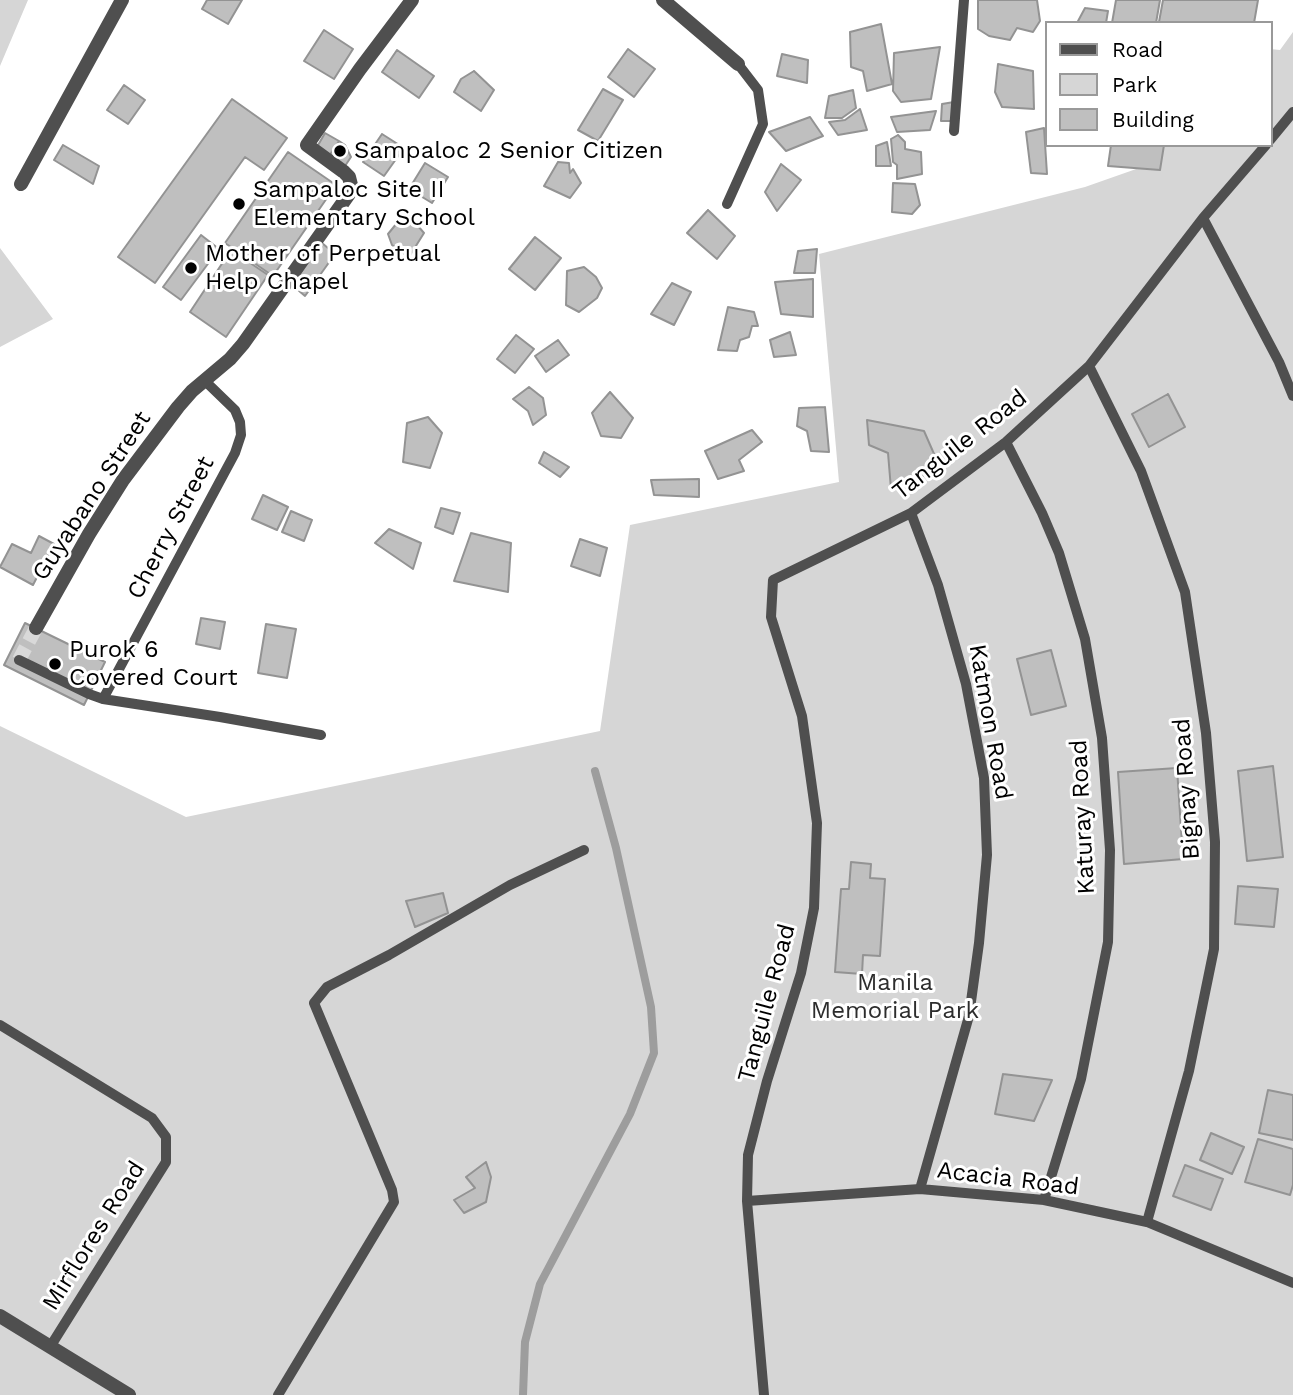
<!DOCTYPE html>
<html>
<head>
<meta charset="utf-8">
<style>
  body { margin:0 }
  #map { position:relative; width:1293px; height:1395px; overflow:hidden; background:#fff; font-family:"Work Sans",sans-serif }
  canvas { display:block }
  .legend { position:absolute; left:1045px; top:21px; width:228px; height:126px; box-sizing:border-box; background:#fff; border:2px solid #999; margin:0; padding:9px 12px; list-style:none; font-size:21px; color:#000 }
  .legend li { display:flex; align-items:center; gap:14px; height:35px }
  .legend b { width:35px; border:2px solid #999 }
</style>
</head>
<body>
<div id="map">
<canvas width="1293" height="1395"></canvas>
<ul class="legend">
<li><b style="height:9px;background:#4f4f4f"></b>Road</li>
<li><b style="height:19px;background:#d6d6d6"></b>Park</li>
<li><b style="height:19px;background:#bfbfbf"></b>Building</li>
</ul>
</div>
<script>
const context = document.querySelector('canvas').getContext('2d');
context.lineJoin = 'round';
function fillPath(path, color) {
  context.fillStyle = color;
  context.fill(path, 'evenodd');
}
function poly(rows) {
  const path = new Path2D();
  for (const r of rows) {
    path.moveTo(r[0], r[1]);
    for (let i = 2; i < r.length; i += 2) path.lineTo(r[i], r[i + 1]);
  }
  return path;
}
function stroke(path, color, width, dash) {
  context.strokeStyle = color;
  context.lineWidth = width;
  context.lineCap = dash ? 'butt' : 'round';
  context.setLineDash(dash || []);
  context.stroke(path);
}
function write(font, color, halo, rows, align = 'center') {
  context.font = font + ' "Work Sans",sans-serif';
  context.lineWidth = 6;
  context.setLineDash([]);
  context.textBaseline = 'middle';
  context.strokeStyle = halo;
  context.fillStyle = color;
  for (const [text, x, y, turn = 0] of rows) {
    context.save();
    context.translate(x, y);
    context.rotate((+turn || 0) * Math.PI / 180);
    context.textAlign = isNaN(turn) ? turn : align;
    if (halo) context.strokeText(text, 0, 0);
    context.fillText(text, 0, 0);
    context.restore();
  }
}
const green = poly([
  [0,0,28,0,0,66],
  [1293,32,1293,1395,0,1395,0,726,186,817,600,731,630,525,839,482,819,254,1085,187,1139,168,1157,145,1270,145,1270,49,1280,50],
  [0,248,53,319,0,347]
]);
const stream = poly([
  [523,1395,525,1342,540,1284,630,1114,654,1053,651,1007,616,848,595,771]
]);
const building = poly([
  [207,0,242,0,228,24,202,9,207,0],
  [978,0,1037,0,1040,21,1033,32,1017,28,1010,40,989,36,978,29,978,0],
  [1116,0,1160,0,1156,23,1112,23,1116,0],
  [1163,0,1258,0,1254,23,1161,23,1159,22,1163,0],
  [1085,8,1108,11,1106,23,1077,23,1085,8],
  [881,24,892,84,867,91,863,71,851,67,850,32,881,24],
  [324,30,353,49,334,79,304,61,324,30],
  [940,47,931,99,901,102,893,91,894,53,940,47],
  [628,49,655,69,634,97,608,77,628,49],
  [397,50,434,76,419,98,382,72,397,50],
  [782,54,808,60,807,83,777,76,782,54],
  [998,64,1033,71,1034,109,1002,107,995,92,998,64],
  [474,71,494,90,481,111,454,92,461,79,474,71],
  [124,85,145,100,128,124,107,110,124,85],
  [603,89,623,100,598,141,578,130,603,89],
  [853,90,856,108,842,118,825,118,829,96,853,90],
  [232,99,287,138,264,170,245,157,155,283,118,257,232,99],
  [954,102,952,121,941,121,942,104,954,102],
  [860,109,867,130,838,135,829,122,845,120,860,109],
  [936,111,930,130,897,132,891,117,936,111],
  [810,117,823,136,786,151,769,132,810,117],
  [1044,128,1047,174,1031,173,1026,132,1044,128],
  [325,133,339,141,329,156,317,147,325,133],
  [382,134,404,148,384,176,363,162,382,134],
  [898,135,905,142,905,149,921,152,922,174,897,179,897,165,893,162,891,139,898,135],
  [339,141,345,145,351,157,345,166,329,156,339,141],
  [887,142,891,166,876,166,876,146,887,142],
  [63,145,99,166,93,184,54,160,63,145],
  [1111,145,1164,145,1160,170,1108,166,1111,145],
  [288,152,336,185,273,276,225,243,288,152],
  [558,162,569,163,570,173,573,169,581,183,570,198,544,186,558,162],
  [425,163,448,177,432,203,409,189,425,163],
  [781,164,801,180,777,211,765,192,781,164],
  [893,183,915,184,920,205,912,214,892,212,893,183],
  [708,210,735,236,717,259,687,233,708,210],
  [406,212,424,233,409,257,392,245,388,234,406,212],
  [201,235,219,249,181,300,163,287,201,235],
  [535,237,561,258,535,290,509,269,535,237],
  [322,243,335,254,305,296,292,285,322,243],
  [817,249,815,273,794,273,798,251,817,249],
  [231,250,268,275,226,337,190,312,231,250],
  [584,267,596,277,602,288,597,298,579,312,566,305,567,271,584,267],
  [813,279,813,317,781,314,775,282,813,279],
  [672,283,691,292,674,325,651,314,672,283],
  [728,307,754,312,758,326,752,326,749,337,740,340,737,351,718,350,728,307],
  [790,332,796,355,774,357,770,340,790,332],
  [516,335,534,349,515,373,497,359,516,335],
  [558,340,569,355,546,372,535,356,558,340],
  [529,387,543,398,546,415,533,425,528,411,513,399,529,387],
  [610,392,633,418,621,438,601,436,592,413,610,392],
  [1168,394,1185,427,1149,447,1132,414,1168,394],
  [825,407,829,452,811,451,807,431,797,426,799,408,825,407],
  [428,417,442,433,430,468,403,462,407,423,428,417],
  [867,420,924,431,938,463,923,476,891,489,888,453,869,445,867,420],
  [752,430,762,442,739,460,744,471,718,479,705,451,752,430],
  [544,452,569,467,560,477,539,463,544,452],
  [699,479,699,497,654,495,651,480,699,479],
  [263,495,288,507,277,530,252,519,263,495],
  [441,508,460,513,453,534,435,527,441,508],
  [291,511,312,520,304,541,282,532,291,511],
  [389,529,421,543,413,569,375,543,389,529],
  [471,533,511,543,508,592,454,581,471,533],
  [39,536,54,544,33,585,0,567,12,544,31,553,39,536],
  [580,539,607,548,600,576,571,566,580,539],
  [201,618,225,622,220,649,196,644,201,618],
  [25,623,105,662,84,705,4,665,25,623],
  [266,624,296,629,287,678,258,673,266,624],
  [1051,650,1066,706,1031,715,1017,659,1051,650],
  [1273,766,1283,857,1247,861,1238,771,1273,766],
  [1177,768,1183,859,1124,864,1118,772,1177,768],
  [851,862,871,864,870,878,885,879,880,956,863,955,862,974,835,972,841,889,849,889,851,862],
  [1238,886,1278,889,1274,927,1235,924,1238,886],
  [443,893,448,913,415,927,406,901,443,893],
  [1003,1074,1052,1080,1034,1121,995,1114,1003,1074],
  [1268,1090,1293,1095,1293,1140,1259,1133,1268,1090],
  [1211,1133,1244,1147,1232,1174,1200,1160,1211,1133],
  [1258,1139,1293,1149,1293,1185,1290,1195,1245,1182,1258,1139],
  [486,1162,491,1177,486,1202,464,1213,454,1200,475,1188,466,1177,486,1162],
  [1185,1165,1223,1179,1211,1210,1173,1196,1185,1165]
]);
const streetTunnel = poly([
  [19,660,36,628]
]);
const lane = poly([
  [954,131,964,0],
  [1270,140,1293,112],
  [727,204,763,124,758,90,738,64],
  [1203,218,1279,362,1293,396],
  [1089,366,1141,471,1185,592,1206,733,1215,842,1214,949,1189,1071,1147,1222],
  [1006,442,1042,513,1059,553,1085,639,1102,738,1110,850,1108,942,1081,1079,1044,1200],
  [911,513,938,585,966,684,984,778,987,855,979,943,969,1016,920,1189],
  [19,660,89,694,103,699,220,717,321,735],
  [103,699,235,453,241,435,240,422,235,410,204,380],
  [0,1025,152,1118,166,1137,166,1162,50,1347],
  [747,1201,920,1189,1044,1200,1147,1222,1293,1283],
  [278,1395,394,1202,392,1190,314,1003,327,987,389,955,510,885,584,850],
  [764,1395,747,1201,748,1155,767,1081,801,973,814,908,817,823,802,716,771,617,773,580,911,513,1006,442,1089,366,1203,218,1266,145]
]);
const street = poly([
  [663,0,738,64],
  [21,184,122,0],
  [36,628,89,534,123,480,178,407,192,391,230,359,243,344,349,194,351,185,349,177,344,172,307,145,360,69,412,0],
  [0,1316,129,1395]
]);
const markers = [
  [340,151,7,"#000"],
  [239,204,7,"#000"],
  [191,268,7,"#000"],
  [55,664,7,"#000"]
];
const poiNames = [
  ["Sampaloc 2 Senior Citizen",354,151],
  ["Sampaloc Site II",253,190],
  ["Elementary School",253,218],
  ["Mother of Perpetual",205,254],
  ["Help Chapel",205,282],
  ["Purok 6",69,650],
  ["Covered Court",69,678]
];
const streetNames = [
  ["Tanguile Road",960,445,-38],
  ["Guyabano Street",92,496,-57],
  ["Cherry Street",171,528,-62],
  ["Katmon Road",990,722,80],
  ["Bignay Road",1187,789,-94],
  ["Katuray Road",1083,817,-93],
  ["Tanguile Road",767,1003,-75],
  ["Acacia Road",1008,1179,7],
  ["Mirflores Road",94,1236,-58]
];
const parkNames = [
  ["Manila",895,983],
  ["Memorial Park",895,1011]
];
fillPath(green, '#d6d6d6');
stroke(stream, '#9d9d9d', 8);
fillPath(building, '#bfbfbf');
stroke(building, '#939393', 2);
stroke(streetTunnel, '#d9d9d9', 14, [14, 7]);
stroke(lane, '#4f4f4f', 10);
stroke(street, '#4f4f4f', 14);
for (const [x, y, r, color] of markers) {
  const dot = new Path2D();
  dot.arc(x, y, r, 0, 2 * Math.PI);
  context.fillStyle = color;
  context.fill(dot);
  stroke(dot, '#fff', 2.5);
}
write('24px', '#000', '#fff', poiNames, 'left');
write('24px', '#000', '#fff', streetNames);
write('24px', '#2d2d2d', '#fff', parkNames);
</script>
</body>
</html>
